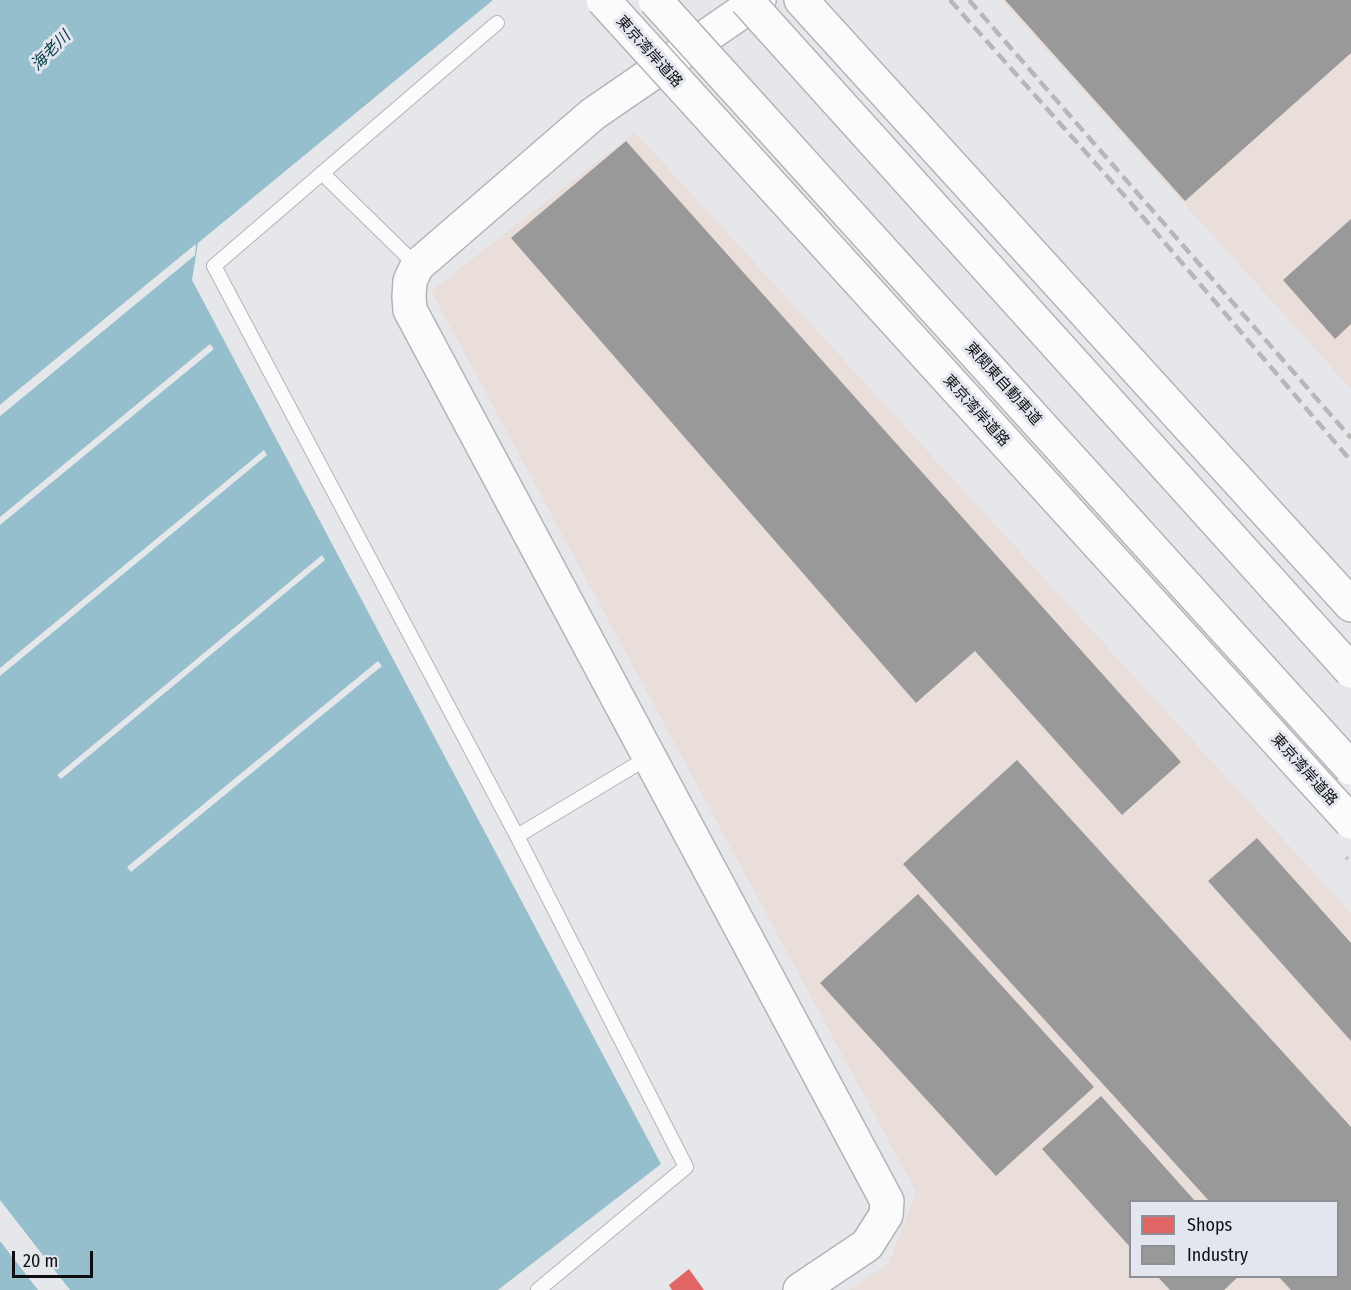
<!DOCTYPE html>
<html>
<head>
<meta charset="utf-8">
<style>
  body { margin:0 }
  #map { position:relative; width:1351px; height:1290px; overflow:hidden; background:#e6e7eb; font-family:"Fira Sans Condensed",sans-serif }
  canvas { display:block }
  .legend { position:absolute; left:1129px; top:1200px; width:210px; height:78px; box-sizing:border-box; background:#e3e6ee; border:2px solid #8e9096; margin:0; padding:8px 10px; list-style:none; font-size:18px; color:#0e0f11 }
  .legend li { display:flex; align-items:center; gap:12px; height:30px }
  .legend b { width:30px; border:2px solid #8e9096 }
  .scale { position:absolute; left:12px; top:1251px; width:81px; height:27px; box-sizing:border-box; border:3px solid #0e0f11; border-top:0; padding-left:8px; font-size:18px; line-height:21px; white-space:nowrap; color:#0e0f11; -webkit-text-stroke:4px #e3e6ee; paint-order:stroke }
</style>
</head>
<body>
<div id="map">
<canvas width="1351" height="1290"></canvas>
<ul class="legend">
<li><b style="height:16px;background:#e06666"></b>Shops</li>
<li><b style="height:16px;background:#999"></b>Industry</li>
</ul>
<div class="scale">20 m</div>
</div>
<script>
const context = document.querySelector('canvas').getContext('2d');
context.lineJoin = 'round';
function fillPath(path, color) {
  context.fillStyle = color;
  context.fill(path, 'evenodd');
}
function poly(rows) {
  const path = new Path2D();
  for (const r of rows) {
    path.moveTo(r[0], r[1]);
    for (let i = 2; i < r.length; i += 2) path.lineTo(r[i], r[i + 1]);
  }
  return path;
}
function stroke(path, color, width, dash) {
  context.strokeStyle = color;
  context.lineWidth = width;
  context.lineCap = dash ? 'butt' : 'round';
  context.setLineDash(dash || []);
  context.stroke(path);
}
function write(font, color, halo, rows, align = 'center') {
  context.font = font + ' "Fira Sans Condensed","Noto Sans JP",sans-serif';
  context.lineWidth = 6;
  context.setLineDash([]);
  context.textBaseline = 'middle';
  context.strokeStyle = halo;
  context.fillStyle = color;
  for (const [text, x, y, turn = 0] of rows) {
    context.save();
    context.translate(x, y);
    context.rotate((+turn || 0) * Math.PI / 180);
    context.textAlign = isNaN(turn) ? turn : align;
    if (halo) context.strokeText(text, 0, 0);
    context.fillText(text, 0, 0);
    context.restore();
  }
}
const industrial = poly([
  [1001,0,1351,0,1351,389],
  [635,132,1351,913,1351,1290,849,1290,889,1263,916,1192,431,291],
  [1130,1202,1338,1202,1338,1276,1130,1276]
]);
const water = poly([
  [0,0,493,0,198,243,192,280,661,1164,498,1290,70,1290,0,1200,0,416,195,255,195,245,0,405],
  [0,1241,38,1290,0,1290]
]);
const pier = poly([
  [196,244,195,255,0,416,0,412,192,251,0,408,0,405],
  [210,344,214,349,0,525,0,517],
  [264,450,267,455,0,676,0,668],
  [322,555,325,560,61,779,57,775],
  [378,661,382,666,131,872,127,867]
]);
const shops = poly([
  [689,1269,704,1290,672,1290,669,1285]
]);
const industry = poly([
  [1005,0,1351,0,1351,53,1185,201],
  [626,141,1181,762,1122,815,975,651,916,703,511,238],
  [1351,219,1351,324,1335,339,1283,280],
  [1017,760,1351,1127,1351,1290,1291,1290,1278,1276,1338,1276,1338,1202,1210,1202,903,864],
  [1257,838,1351,943,1351,1041,1208,881],
  [918,894,1094,1087,996,1176,820,983],
  [1101,1096,1196,1202,1130,1202,1130,1247,1042,1149],
  [1157,1276,1239,1276,1224,1290,1170,1290]
]);
const path = poly([
  [1346,857,1351,862]
]);
const service = poly([
  [497,23,214,266,517,836,686,1167,538,1290],
  [322,173,417,266],
  [517,836,649,757]
]);
const tertiary = poly([
  [759,0,593,114,417,266,410,281,409,297,410,310,887,1201,886,1215,867,1245,800,1290]
]);
const trunk = poly([
  [801,0,1351,605]
]);
const rail = poly([
  [950,0,1130,202,1351,461],
  [969,0,1351,438]
]);
const trunkBridge = poly([
  [603,0,1351,822]
]);
const motorwayBridge = poly([
  [655,0,1351,768],
  [746,0,1351,671]
]);
const streetNames = [
  ["東京湾岸道路",649,52,48],
  ["東関東自動車道",1003,384,48],
  ["東京湾岸道路",976,411,48],
  ["東京湾岸道路",1304,770,48]
];
const waterNames = [
  ["海老川",51,51,-45]
];
fillPath(industrial, '#eadeda');
fillPath(water, '#95bfcc');
fillPath(pier, '#e6e7eb');
fillPath(shops, '#e06666');
fillPath(industry, '#999');
stroke(service, '#b3b4b8', 16);
stroke(tertiary, '#b3b4b8', 36);
stroke(trunk, '#b3b4b8', 36);
stroke(path, '#c5c5c7', 4, [3, 4.5]);
stroke(service, '#fbfbfc', 14);
stroke(tertiary, '#fbfbfc', 33);
stroke(trunk, '#fbfbfc', 33);
stroke(rail, '#b6b7b7', 4.5, [12, 6]);
stroke(trunkBridge, '#b3b4b8', 36, []);
stroke(motorwayBridge, '#b3b4b8', 36, []);
stroke(trunkBridge, '#fbfbfc', 33);
stroke(motorwayBridge, '#fbfbfc', 33);
write('15px', '#0e0f11', '#e3e6ee', streetNames);
write('italic 16px', '#033d48', '#e3e6ee', waterNames);
</script>
</body>
</html>
